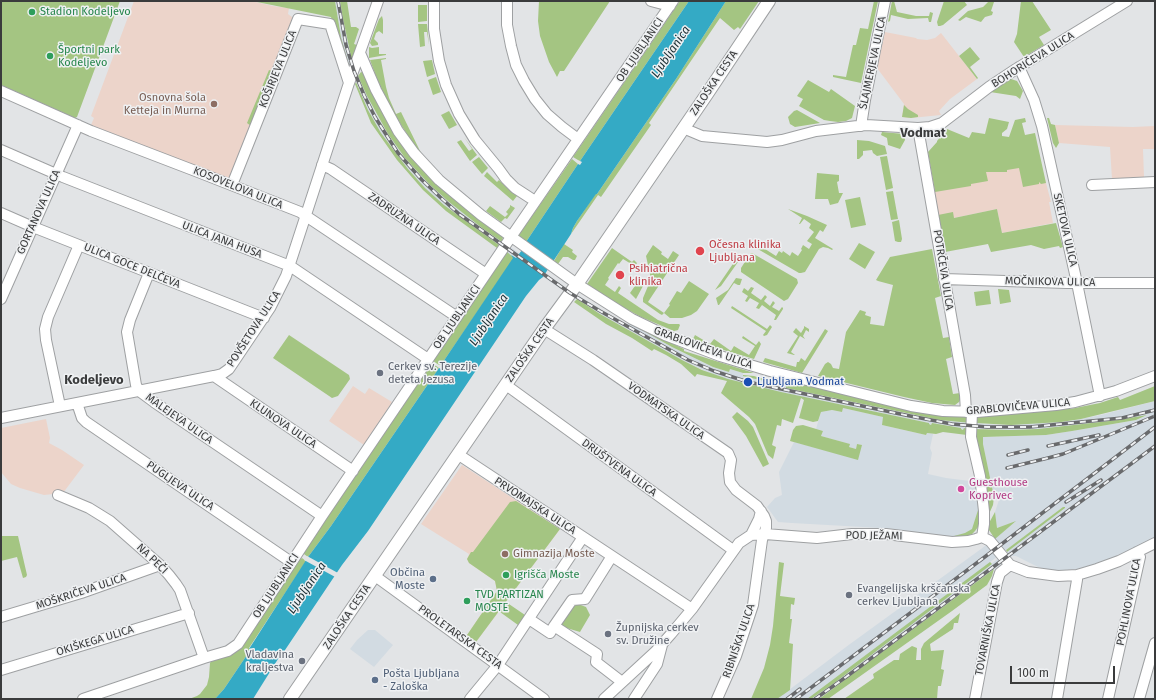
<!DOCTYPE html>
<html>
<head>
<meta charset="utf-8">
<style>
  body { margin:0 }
  #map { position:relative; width:1156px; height:700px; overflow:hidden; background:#e2e4e6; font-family:"Fira Sans",sans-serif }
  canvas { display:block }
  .frame { position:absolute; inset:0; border:2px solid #3a3b3c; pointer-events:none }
  .scale { position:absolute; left:1010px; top:666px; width:105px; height:18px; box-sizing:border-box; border:2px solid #3a3b3c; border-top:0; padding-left:5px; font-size:12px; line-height:14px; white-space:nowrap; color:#3a3b3c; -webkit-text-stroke:3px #eff1f3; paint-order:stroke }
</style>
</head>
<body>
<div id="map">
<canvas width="1156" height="700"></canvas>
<div class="frame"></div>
<div class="scale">100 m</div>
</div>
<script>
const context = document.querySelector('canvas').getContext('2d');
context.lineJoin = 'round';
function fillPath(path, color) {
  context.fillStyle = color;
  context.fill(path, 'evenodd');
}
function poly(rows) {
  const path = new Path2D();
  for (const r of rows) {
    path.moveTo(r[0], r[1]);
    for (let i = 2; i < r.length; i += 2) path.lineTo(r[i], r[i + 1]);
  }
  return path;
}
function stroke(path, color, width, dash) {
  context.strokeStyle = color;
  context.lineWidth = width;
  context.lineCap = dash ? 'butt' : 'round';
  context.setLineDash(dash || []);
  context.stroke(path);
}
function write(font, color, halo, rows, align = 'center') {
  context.font = font + ' "Fira Sans",sans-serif';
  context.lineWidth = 3;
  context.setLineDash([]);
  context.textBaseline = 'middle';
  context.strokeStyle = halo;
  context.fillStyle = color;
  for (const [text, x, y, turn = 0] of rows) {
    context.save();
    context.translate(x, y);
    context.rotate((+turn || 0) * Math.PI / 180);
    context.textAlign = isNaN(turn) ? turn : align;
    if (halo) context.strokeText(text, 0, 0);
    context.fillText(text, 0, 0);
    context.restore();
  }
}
const built = poly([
  [335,1,340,1,343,19,352,61,350,67,341,37],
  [358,76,374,110,388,134,405,158,429,184,449,202,482,228,501,241,499,245,444,205,425,188,408,169,381,133,368,110,356,82],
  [509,247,512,248,563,286,561,289,509,254,506,251],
  [579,296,627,325,629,323,672,347,713,367,729,372,730,369,743,373,743,375,786,386,786,388,940,420,999,425,1070,421,1101,415,1155,401,1155,538,1101,563,1077,569,1054,571,1045,569,1038,567,1016,556,1012,556,819,699,777,699,850,644,981,549,1015,522,997,528,995,512,999,500,994,499,983,444,983,437,1046,435,1072,431,1136,420,1148,415,1118,420,1080,425,1038,429,1011,430,964,428,964,430,961,429,961,428,932,423,931,425,929,424,929,423,770,390,744,384,712,374,682,360,600,314,577,299],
  [1063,507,1065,507,1065,508,1058,513,991,564,990,562],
  [843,408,884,417,882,425,926,435,927,433,933,434,930,448,932,453,928,474,946,478,978,482,979,507,978,527,975,531,972,534,964,536,946,536,881,528,792,523,778,522,767,507,775,498,782,495,779,472,794,442,858,459,861,445,857,444,856,449,849,447,849,444,821,436,823,431,816,429,821,412,832,410,842,412],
  [368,630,375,630,393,645,374,667,350,649,357,640]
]);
const education = poly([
  [134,1,252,1,273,6,289,8,288,14,292,17,293,19,229,179,91,125,94,118,91,116],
  [885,32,916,38,917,39,927,40,935,38,941,33,977,79,950,99,939,111,941,115,911,118,902,117,904,104,877,68],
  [1055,125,1133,127,1155,126,1155,149,1143,149,1144,177,1112,179,1110,147,1059,143],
  [1036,140,1042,168,1051,202,1049,202,1053,223,1002,233,997,209,954,218,938,215,933,193,935,192,928,152],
  [353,386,365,394,369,388,392,402,364,445,329,421],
  [46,419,50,438,49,443,62,450,84,465,63,493,44,495,20,488,11,484,1,472,1,428],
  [462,465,560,529,476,642,467,635,497,591,495,581,469,563,467,559,469,554,421,524]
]);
const green = poly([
  [1,1,120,1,77,117,75,118,1,85],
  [252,1,335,1,341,37,349,65,347,68,331,17],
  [340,1,347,1,351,27,356,27,359,29,354,44,357,45,352,61,343,19],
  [539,1,610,1,564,71,560,71,557,77,549,62,540,36,538,21],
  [680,1,689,1,580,161,578,160,573,157],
  [726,1,759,1,740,29,738,27,734,30,720,18,649,123,651,125,601,197,598,195,571,234,573,228,577,221,596,193,597,194,676,79],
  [874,1,878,1,861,83,833,77,833,75,846,77,853,45,856,45,860,28,868,29],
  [892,1,894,1,897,12,916,16,929,16,930,12,933,13,931,22,929,22,928,18,908,19,891,15,890,21,888,22],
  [944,1,964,1,967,5,943,25,940,26,938,26,937,22],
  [989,1,994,2,991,11,993,12,992,15,985,17,981,22,966,17,960,21,958,20,968,11,983,7],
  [1021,1,1032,1,1051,30,1039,37,1044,45,1024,57,1014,42,1017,34],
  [418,5,427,5,427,21,418,22],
  [382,16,383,20,383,34,379,31,376,33,374,39,378,43,378,45,372,46,370,43,379,19],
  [418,24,427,24,429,45,427,32,424,32,425,46,420,47],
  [369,47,372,48,379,47,379,54,386,54,386,55,369,58],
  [970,47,980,59,970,67,978,78,977,79,959,56],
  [386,58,386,59,381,60,386,87,389,98,396,114,401,112,421,153,412,142,400,123,388,102,377,79,370,60],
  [432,60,435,74,427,77,423,61],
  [269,70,272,71,251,126,247,123],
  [361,72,364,73,410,155,432,180,453,198,501,235,503,237,502,242,482,228,449,202,429,184,405,158,388,134,367,96,358,76],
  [436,77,441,92,433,95,428,80],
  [1011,79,1017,81,1023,91,1020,99,1016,96,990,92,995,89],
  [808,80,829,92,831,89,855,106,852,118,846,121,838,122,830,121,824,120,799,106,803,99,797,96],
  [356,82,368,110,381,133,408,169,425,188,444,205,499,245,497,248,446,211,423,190,397,160,371,123,355,84],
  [904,105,908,109,918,115,918,117,911,118,902,117],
  [797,110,820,123,795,127,790,124,788,117,794,111],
  [449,111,457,125,449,129,441,115],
  [989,118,1009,122,1007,129,1002,133,1002,136,1009,137,1015,120,1025,118,1026,122,1022,123,1025,135,1035,133,1046,183,1041,184,1039,182,1039,184,1023,187,1019,168,1007,170,1007,172,986,172,988,181,971,184,971,186,935,192,928,152,937,142,937,141,947,129,969,138,972,132,985,134],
  [1047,118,1049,118,1051,124,1055,125,1059,143,1056,148,1053,143],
  [882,132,904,134,905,140,900,149,888,145,887,138,881,135],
  [464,137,477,155,470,161,457,142,461,140,469,151,472,149],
  [857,140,869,141,885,146,887,154,877,156,873,153,872,150,863,151,863,155,859,159,857,159],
  [887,156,893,188,886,190,880,157],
  [479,157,488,168,482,174,472,162],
  [572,159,578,164,526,242,518,236],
  [487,172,497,182,499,180,508,189,517,196,513,201,484,176],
  [817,173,839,175,839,181,837,182,839,193,843,193,838,203,830,205,828,199,815,199],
  [893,191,898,219,891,220,886,192],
  [860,197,866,225,851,228,845,200],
  [510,205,515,208,507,219,505,218,501,222,486,211,490,206,505,217,508,214,506,212,510,207],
  [788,209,807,216,827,225,823,232,820,230,815,238,833,249,832,250,828,248,823,247,819,249,805,272,801,273,799,273,756,248,754,245,754,242,776,256,779,251,782,253,783,251,790,256,792,252,798,256,802,250,801,249,803,245,809,249,812,244,807,241,814,232,809,228,811,224,804,219,800,224,799,224,802,218],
  [997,209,1002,233,1056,223,1063,247,1060,248,1059,246,1044,249,1031,245,991,252,988,244,945,252,938,215,953,212,954,218],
  [899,220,902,239,901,242,898,242,895,241,892,222],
  [859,243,875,252,865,269,849,259],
  [564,244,573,250,572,252,577,256,575,260,573,260,568,257,563,257,558,264,554,261],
  [653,245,662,252,661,254,668,259,673,251,679,255,648,302,664,313,670,305,669,304,677,291,681,293,689,281,709,294,697,311,691,315,682,318,670,318,664,313,662,315,660,314,643,302,643,298,651,279,646,256],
  [612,248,632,262,634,260,637,263,631,272,630,271,633,265,623,259,619,264,618,263,608,278,609,279,605,285,615,292,619,286,621,288,618,293,658,320,669,324,679,324,680,325,678,330,674,331,641,317,619,305,587,284],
  [932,249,941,296,935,298,943,338,949,337,952,357,946,359,953,394,960,393,960,400,959,402,955,405,932,403,904,397,818,376,825,364,828,362,831,364,833,368,839,369,846,332,860,310,866,312,865,315,871,317,870,324,884,326,893,285,878,281,876,280,890,257],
  [506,251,514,258,441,365,439,365,433,361,434,360],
  [752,253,797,279,798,283,788,299,784,301,741,272,741,268,750,254],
  [737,258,738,260,738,262,721,286,715,290],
  [736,278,742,279,740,285,738,285,734,283,719,305,718,305,716,298,728,290],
  [640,282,642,284,643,286,636,299,630,293,637,283],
  [751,287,754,288,751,293,761,300,765,295,767,297,764,301,770,306,773,301,775,303,772,307,779,311,782,307,783,308,783,309,776,320,774,320,776,315,762,305,759,309,756,308,759,303,750,298,747,302,745,301,748,296,742,292,744,288,748,291],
  [998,289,1009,290,1011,302,1000,304],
  [989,290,991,304,976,306,974,292],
  [577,299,600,314,682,360,702,370,728,379,781,392,929,423,929,424,931,425,932,423,961,428,961,429,963,430,964,428,969,429,967,435,943,432,936,434,927,433,926,435,882,425,883,417,843,408,842,412,832,410,821,412,818,421,813,422,799,418,804,400,801,398,793,423,782,419,781,426,777,425,772,445,776,447,773,459,768,455,755,424,749,417,721,393,727,381,697,374,695,377,681,364,666,355,654,349,652,351,632,338,606,324,574,302],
  [732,306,767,329,770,325,772,327,767,335,764,336,763,335,766,331,731,308],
  [631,324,684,349,684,351,754,373,759,375,754,373,743,373,730,369,729,372,713,367,672,347],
  [804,326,809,329,809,332,806,330,803,336,805,339,800,336,791,352,795,355,794,355,787,353,798,336,793,332,796,328,801,333,804,328],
  [825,329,828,331,802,373,763,362,765,358,796,367,797,362,799,362,801,358,805,361],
  [289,335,349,375,350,379,338,396,332,398,273,358],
  [695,335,710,344,714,339,731,351,734,346,749,355,755,346,742,338,743,336,756,345,759,341,761,344,754,359,717,348,693,339],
  [432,363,439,368,331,526,308,557,304,554,303,553,305,549],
  [743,375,754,376,760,378,769,378,804,386,806,384,966,415,971,423,940,420,786,388,786,386,743,376],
  [1155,386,1155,401,1081,419,1061,422,1011,425,976,423,977,418,980,417,1069,407,1070,409,1100,403,1118,397,1120,400],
  [737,412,748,421,753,427,769,464,763,467,746,436,732,417],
  [1147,415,1136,420,1072,431,1046,435,983,437,983,444,994,497,993,505,989,514,975,433,975,429,1011,430,1038,429,1118,420],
  [803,425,823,431,821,436,850,444,849,447,856,449,857,444,862,445,858,460,790,441,793,430,796,426],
  [516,501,560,529,476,642,467,635,497,591,495,581,469,563,467,559,471,552,473,552,510,502],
  [979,507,979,520,978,527,975,531,972,534,967,536,954,537,954,536,965,533,972,529],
  [1063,507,1065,507,1065,508,1007,552,1006,550],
  [995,512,997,528,1016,521,995,539,989,530,989,523],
  [1,536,18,536,27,575,26,577,23,578,17,557,1,561],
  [302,558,306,561,249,648,251,649,224,689,215,699,189,699,197,696,200,694,207,685,209,677,210,663,211,661,229,654,297,560,299,560],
  [779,562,784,563,780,596,795,598,794,605,791,604,790,619,792,619,789,643,793,644,790,690,777,699,751,699,764,668,770,645,773,626],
  [990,562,992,564,899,634,833,684,811,699,807,699],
  [994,569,992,576,987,585,952,611,828,699,819,699],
  [506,602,525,615,518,625,500,612],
  [578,604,586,607,590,615,580,632,560,626,572,607],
  [960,613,958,623,954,623,953,629,930,644,931,651,944,650,941,669,944,670,941,686,938,686,937,699,844,699,874,678,873,674,894,660,899,660,900,654,912,646,917,648,916,660,921,660,921,649,924,643]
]);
const water = poly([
  [689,1,726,1,676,79,597,194,596,194,577,221,573,228,571,234,543,277,539,280,526,296,368,531,342,565,279,659,278,659,253,699,215,699,224,689,251,649,249,649,308,557,331,526,439,368,441,369,443,367,441,365,513,258,511,255,516,258,522,250,526,242,578,164,580,165,582,162,580,161]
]);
const pier = poly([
  [307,556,338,573,340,574,337,578,304,560]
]);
const minor = poly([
  [434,1,434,29,439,61,446,85,459,114,475,140,498,168,506,179,515,188,535,201],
  [507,1,507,25,511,46,516,65,524,81,535,99,547,114,562,127,578,139],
  [651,1,670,6],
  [360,53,376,90,398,131,414,153,439,180,481,215,577,284,632,319,665,335,720,356,770,371,911,406,943,411,977,412,1056,405,1075,402,1116,391,1155,376],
  [1019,67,1034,100,1042,126,1077,283,1100,396],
  [1,91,91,131,198,172,300,212,457,317],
  [861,126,865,100,885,1],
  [683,128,702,136,767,142,782,140,816,131,866,125,918,128,930,127,942,123,989,87,1016,69,1127,1],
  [918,128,965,395,966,412],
  [1,150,63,177,290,266,428,359],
  [322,165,331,169,486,274],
  [232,185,298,19,330,24,349,83],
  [1092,185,1155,182],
  [1,213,33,227,264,318],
  [149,273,130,320,127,332,136,385,139,391,154,402,322,516],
  [944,279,1067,283,1155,283],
  [1,299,78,125],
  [544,329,593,360,728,453,731,460,729,473,730,482,736,490,757,506,764,516,766,521,766,528,762,540,753,605,736,656,717,699],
  [214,376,353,471],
  [506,385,733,550],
  [77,403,82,418,86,422,291,562],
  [60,406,46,340,45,329,48,317,79,245],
  [972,412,971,437,980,476,984,511,984,524,982,537],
  [1,418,214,376,222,374,229,369,270,308,286,276,349,83,378,1],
  [459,455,692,609],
  [58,495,89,508,110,521,160,565,169,575,176,584,180,590,204,658],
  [751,535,759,519,761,511],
  [982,537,990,541,1010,565,1028,572,1058,576,1077,575,1097,569,1119,561,1155,543],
  [375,576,544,699],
  [1,617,81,593,160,565],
  [529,619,550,633,554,626,597,654,596,662,622,682],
  [554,626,572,600,585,599,612,556],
  [1,670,189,613],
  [83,699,204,658,228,651,238,644,322,516,511,237,673,1],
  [470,699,498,665,583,537],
  [604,699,655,652,671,634,692,609,739,543,751,535,765,534,817,538,852,534,886,534,952,542,968,541,976,539,982,537],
  [634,699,657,664,662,645],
  [975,699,997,582,1000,573,1010,565],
  [1057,699,1077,580,1077,575],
  [1108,699,1140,557,1137,552],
  [1139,699,1155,643]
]);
const major = poly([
  [290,699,544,329,577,284,707,94,769,1]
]);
const rail = poly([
  [338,1,346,45,354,71,364,95,375,117,387,136,398,153,422,180,440,197,459,214,570,293,600,311,688,360,714,371,748,382,910,416,952,424,987,427,1030,427,1122,418,1155,410],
  [1048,446,1099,435],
  [1008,455,1028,450],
  [1007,468,1048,458,1063,454,1155,416],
  [1066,502,1101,480],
  [787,699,800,689],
  [796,699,986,556,1155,427],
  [815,699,846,677,1155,446]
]);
const markers = [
  [32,12,4,"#2e9e5b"],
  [50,56,4,"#2e9e5b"],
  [214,104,4,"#8d6e63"],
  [700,251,5,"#e0444e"],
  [620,275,5,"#e0444e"],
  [380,373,4,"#6b7280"],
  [748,382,5,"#1a4fb4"],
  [961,489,4,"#d1479c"],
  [505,554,4,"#8d6e63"],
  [506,575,4,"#2e9e5b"],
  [433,579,4,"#5c6f8a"],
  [849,595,4,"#6b7280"],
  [467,601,4,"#2e9e5b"],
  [608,634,4,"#6b7280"],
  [302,661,4,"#6b7280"],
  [375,680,4,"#5c6f8a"]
];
const leisureNames = [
  ["Stadion Kodeljevo",40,12],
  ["Športni park",58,50],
  ["Kodeljevo",58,63],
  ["Igrišča Moste",514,575],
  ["TVD PARTIZAN",475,595],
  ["MOSTE",475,608]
];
const streetNames = [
  ["OB LJUBLJANICI",640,50,-56],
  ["BOHORIČEVA ULICA",1033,60,-32],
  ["ŠLAJMERJEVA ULICA",873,63,-78],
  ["KOŠIRJEVA ULICA",278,69,-68],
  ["ZALOŠKA CESTA",714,83,-56],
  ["KOSOVELOVA ULICA",238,188,22],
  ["GORTANOVA ULICA",39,212,-66],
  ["ZADRUŽNA ULICA",404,219,34],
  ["SKETOVA ULICA",1065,230,77],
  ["ULICA JANA HUSA",222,240,21],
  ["ULICA GOCE DELČEVA",132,266,22],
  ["POTRČEVA ULICA",943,270,81],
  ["MOČNIKOVA ULICA",1050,282,1],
  ["OB LJUBLJANICI",457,317,-56],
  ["POVŠETOVA ULICA",254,329,-57],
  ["GRABLOVIČEVA ULICA",703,348,20],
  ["ZALOŠKA CESTA",530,350,-55],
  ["GRABLOVIČEVA ULICA",1018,407,-5],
  ["VODMATSKA ULICA",666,411,35],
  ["MALEJEVA ULICA",179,419,35],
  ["KLUNOVA ULICA",283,424,34],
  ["DRUŠTVENA ULICA",619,468,36],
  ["PUGLJEVA ULICA",180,486,34],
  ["PRVOMAJSKA ULICA",535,506,33],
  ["POD JEŽAMI",874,536,1],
  ["NA PEČI",152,559,44],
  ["OB LJUBLJANICI",276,586,-57],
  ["MOŠKRIČEVA ULICA",81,592,-18],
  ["POHLINOVA ULICA",1129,602,-79],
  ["ZALOŠKA CESTA",347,617,-56],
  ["TOVARNIŠKA ULICA",988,630,-79],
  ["PROLETARSKA CESTA",460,637,36],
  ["OKIŠKEGA ULICA",95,641,-17],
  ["RIBNIŠKA ULICA",739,641,-71]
];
const educationNames = [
  ["Osnovna šola",206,98],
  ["Ketteja in Murna",206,111],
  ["Gimnazija Moste",513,554,"left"]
];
const healthNames = [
  ["Očesna klinika",709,245],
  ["Ljubljana",709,258],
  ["Psihiatrična",629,269],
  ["klinika",629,282]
];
const worshipNames = [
  ["Cerkev sv. Terezije",388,367],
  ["deteta Jezusa",388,380],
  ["Evangelijska krščanska",857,589],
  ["cerkev Ljubljana",857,602],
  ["Župnijska cerkev",616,628],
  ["sv. Družine",616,641],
  ["Vladavina",294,655,"right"],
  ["kraljestva",294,668,"right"]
];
const transitNames = [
  ["Ljubljana Vodmat",757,382]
];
const hotelNames = [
  ["Guesthouse",969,483],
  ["Koprivec",969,496]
];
const serviceNames = [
  ["Občina",425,573],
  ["Moste",425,586],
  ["Pošta Ljubljana",383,674,"left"],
  ["- Zaloška",383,687,"left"]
];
const waterNames = [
  ["Ljubljanica",671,52,-56],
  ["Ljubljanica",489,320,-56],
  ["Ljubljanica",307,588,-56]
];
const quarterNames = [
  ["Vodmat",923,133],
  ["Kodeljevo",94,380]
];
fillPath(built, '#d2dbe2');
fillPath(education, '#ecd4ca');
fillPath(green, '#a4c582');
fillPath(water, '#34aac5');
fillPath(pier, '#e2e4e6');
stroke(minor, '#9ea0a2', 12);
stroke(major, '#9ea0a2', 14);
stroke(minor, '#fff', 10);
stroke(major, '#fff', 12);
stroke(rail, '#696a6c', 3.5);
stroke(rail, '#eff1f3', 2, [6]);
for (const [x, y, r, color] of markers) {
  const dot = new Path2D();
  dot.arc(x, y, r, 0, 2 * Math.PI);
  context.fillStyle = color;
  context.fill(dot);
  stroke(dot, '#eff1f3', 1.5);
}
write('11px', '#27864d', '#eff1f3', leisureNames, 'left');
write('11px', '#3a3b3c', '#eff1f3', streetNames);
write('11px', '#785e54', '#eff1f3', educationNames, 'right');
write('11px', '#be3a42', '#eff1f3', healthNames, 'left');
write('11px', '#5b616d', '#eff1f3', worshipNames, 'left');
write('11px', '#164399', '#eff1f3', transitNames, 'left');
write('11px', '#b23c85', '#eff1f3', hotelNames, 'left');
write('11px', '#4e5e75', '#eff1f3', serviceNames, 'right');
write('italic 12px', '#1b2f34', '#eff1f3', waterNames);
write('bold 13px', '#3a3b3c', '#eff1f3', quarterNames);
</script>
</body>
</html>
